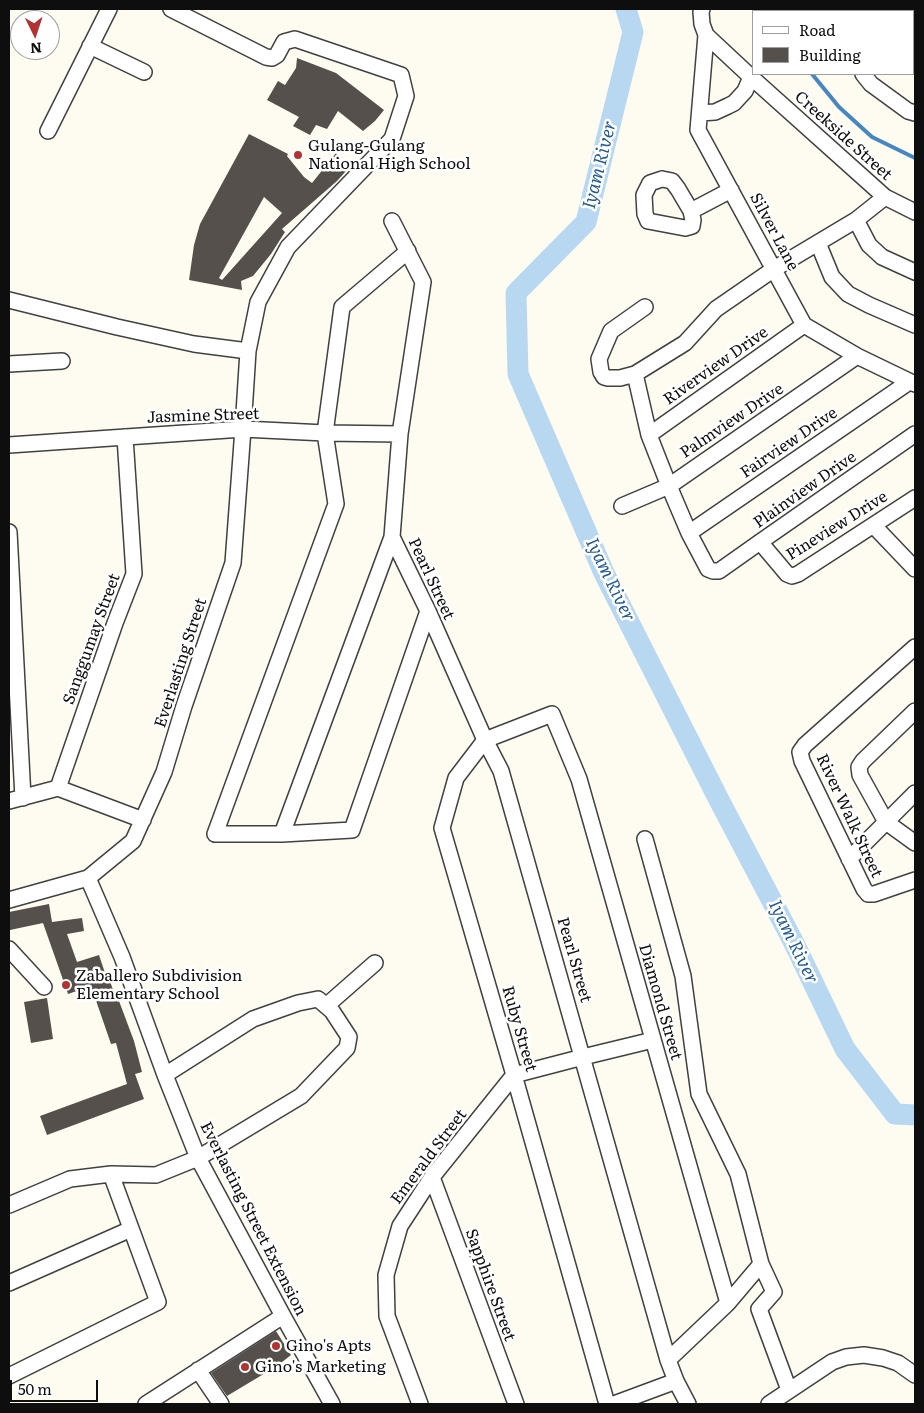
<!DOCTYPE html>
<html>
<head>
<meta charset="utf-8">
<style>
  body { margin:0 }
  #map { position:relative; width:924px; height:1413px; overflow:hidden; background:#fefcf0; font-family:Literata,serif }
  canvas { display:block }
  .frame { position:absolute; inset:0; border:10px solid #0e0e0e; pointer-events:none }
  .legend { position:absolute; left:752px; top:10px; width:162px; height:65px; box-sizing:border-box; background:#fff; border:1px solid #9f9f9f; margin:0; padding:6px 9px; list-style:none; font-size:15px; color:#0e0e0e }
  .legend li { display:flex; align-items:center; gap:10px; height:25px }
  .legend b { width:25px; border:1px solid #9f9f9f }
  .north { position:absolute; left:10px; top:10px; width:50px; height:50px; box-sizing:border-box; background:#fff; border:1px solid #9f9f9f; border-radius:50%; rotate:176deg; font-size:14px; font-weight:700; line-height:20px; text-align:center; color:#0e0e0e }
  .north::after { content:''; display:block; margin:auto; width:18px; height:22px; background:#b13432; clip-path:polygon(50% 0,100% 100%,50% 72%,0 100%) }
  .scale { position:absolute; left:10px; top:1380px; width:88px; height:22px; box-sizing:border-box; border:2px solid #0e0e0e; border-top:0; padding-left:6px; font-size:15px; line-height:18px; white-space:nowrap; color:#0e0e0e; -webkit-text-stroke:4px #fff; paint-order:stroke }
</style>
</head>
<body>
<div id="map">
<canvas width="924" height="1413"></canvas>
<div class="frame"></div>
<ul class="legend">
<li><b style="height:6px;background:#fff"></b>Road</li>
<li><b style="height:14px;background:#55504b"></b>Building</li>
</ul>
<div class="north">N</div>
<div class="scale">50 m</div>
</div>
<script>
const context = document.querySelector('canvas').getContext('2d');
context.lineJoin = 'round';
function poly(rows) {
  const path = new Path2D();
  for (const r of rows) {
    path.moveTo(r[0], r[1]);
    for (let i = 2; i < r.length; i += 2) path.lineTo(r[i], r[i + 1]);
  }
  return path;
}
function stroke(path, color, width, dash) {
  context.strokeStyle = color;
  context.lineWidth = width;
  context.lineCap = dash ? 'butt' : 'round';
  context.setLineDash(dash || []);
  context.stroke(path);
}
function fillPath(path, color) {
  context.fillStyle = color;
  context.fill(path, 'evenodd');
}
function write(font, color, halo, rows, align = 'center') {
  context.font = font + ' Literata,serif';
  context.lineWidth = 5;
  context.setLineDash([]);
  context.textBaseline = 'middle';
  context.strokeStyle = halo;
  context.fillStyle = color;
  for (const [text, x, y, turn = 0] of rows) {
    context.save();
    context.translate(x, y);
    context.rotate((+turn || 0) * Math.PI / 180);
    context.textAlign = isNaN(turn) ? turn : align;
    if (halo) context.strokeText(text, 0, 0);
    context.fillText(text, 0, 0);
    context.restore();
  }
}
const stream = poly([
  [758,9,760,11],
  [812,74,839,107,872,137,915,158]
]);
const river = poly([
  [626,9,633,32,586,222,516,293,518,374,604,573,718,798,795,945,845,1049,895,1114,915,1115]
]);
const building = poly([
  [297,58,336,73,384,110,375,121,363,131,338,111,327,129,316,125,310,135,293,126,299,117,267,100,278,81,285,85,296,68],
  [249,134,288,154,287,156,304,177,312,183,336,153,342,166,347,170,337,181,282,229,285,232,271,254,253,276,241,281,242,290,189,280,194,245,200,224],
  [264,197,282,213,222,280,219,278],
  [49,904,52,922,82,918,84,931,67,934,77,962,99,955,106,976,108,975,117,1002,119,1001,134,1041,142,1072,135,1074,144,1099,47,1135,40,1116,127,1084,116,1043,111,1044,91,986,68,994,43,923,10,930,9,912],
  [47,998,53,1039,31,1043,24,1002],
  [276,1331,291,1355,277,1366,227,1396,211,1373]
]);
const minor = poly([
  [702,9,701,12,702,24,706,35,751,77,885,197,915,212],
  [812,9,814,11],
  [849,11,850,9],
  [910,11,911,9],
  [706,35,698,130,804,325,857,356,915,384],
  [90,46,144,72],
  [863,74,871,84,908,111,915,113],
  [700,113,715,112,728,106,734,103,745,91,751,77],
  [48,131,109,9],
  [662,179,672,181,678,189,691,211,693,220,692,226,685,228,648,221,645,214,644,195,650,183,662,179],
  [691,211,731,190],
  [856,220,869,245,882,257,915,272],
  [818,243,832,277,848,294,869,305,915,325],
  [408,251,342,307,325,433,336,504,215,834,282,834,352,830,428,611],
  [9,300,117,327,194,344,248,351],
  [645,307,611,331,599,359,601,372,604,377,608,378,620,378,635,374,685,343,716,309,774,269,856,220,885,197],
  [9,364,62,361],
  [635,374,649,435,669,486,689,533,708,569,713,571,719,571,760,542,915,434],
  [649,435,804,325],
  [9,445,243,429,325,433,400,434],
  [622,506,669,486,857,356],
  [874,526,915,569],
  [9,532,23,798],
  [689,533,909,382],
  [392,537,428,611,485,740,501,771,668,1360,676,1381,688,1404],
  [760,542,787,574,792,576,798,574,915,498],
  [915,647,805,745,800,752,802,761,864,889,868,894,874,894,915,880],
  [915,711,863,761,859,767,860,775,886,822,915,843],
  [58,788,115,623,134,574,125,437],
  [9,801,58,788,143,820],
  [282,834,392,537,400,434,423,282,392,221],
  [645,839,683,976,699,1094,738,1174,761,1264,728,1303,668,1360],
  [849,859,915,793],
  [88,878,122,957,165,1075,198,1158,283,1316,332,1404],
  [9,900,88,878,133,841,164,772,184,706,233,563,243,429,248,351,258,302,288,247,392,139,406,96,401,75,295,39,284,42,277,55,272,58,266,57,171,9],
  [9,949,44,987],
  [326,1006,375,963],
  [432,1177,516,1404],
  [9,1205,70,1179,111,1174,156,1175,198,1158,301,1096,347,1048,349,1037,332,1011,318,999,298,1003,253,1019,165,1075],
  [761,1264,774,1292,759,1309,789,1390],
  [9,1283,131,1229],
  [198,1370,221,1404],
  [9,1376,158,1302,111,1174],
  [146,1404,283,1316],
  [420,1404,387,1316,386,1275,400,1226,432,1177,514,1075,583,1057,653,1040],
  [607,1404,514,1075,442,828,456,778,485,740,552,714,579,779,728,1303],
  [614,1404,676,1381],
  [769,1404,832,1362,846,1357,864,1355,883,1358,898,1363,915,1375]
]);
const markers = [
  [298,155,5,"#b13432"],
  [66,985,5,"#b13432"],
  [276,1346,5,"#b13432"],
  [245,1367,5,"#b13432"]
];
const streetNames = [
  ["Creekside Street",843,136,42],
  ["Silver Lane",774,232,62],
  ["Riverview Drive",716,366,-35],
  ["Jasmine Street",203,416,-2],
  ["Palmview Drive",732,421,-34],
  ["Fairview Drive",789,443,-34],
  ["Plainview Drive",805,490,-35],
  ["Pineview Drive",837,526,-32],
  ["Pearl Street",431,579,65],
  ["Sanggumay Street",92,639,-70],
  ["Everlasting Street",181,663,-72],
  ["River Walk Street",849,816,65],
  ["Pearl Street",574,960,74],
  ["Diamond Street",660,1002,74],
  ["Ruby Street",519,1029,74],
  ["Emerald Street",429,1157,-53],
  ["Everlasting Street Extension",253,1219,63],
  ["Sapphire Street",490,1285,70]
];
const poiNames = [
  ["Gulang-Gulang",308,146],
  ["National High School",308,164],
  ["Zaballero Subdivision",76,976],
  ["Elementary School",76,994],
  ["Gino's Apts",286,1346],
  ["Gino's Marketing",255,1367]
];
const waterNames = [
  ["Iyam River",600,165,-76],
  ["Iyam River",610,580,64],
  ["Iyam River",793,942,64]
];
stroke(stream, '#4687c1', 4);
stroke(river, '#b8d8f1', 21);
fillPath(building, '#55504b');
stroke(minor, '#414141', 18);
stroke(minor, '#fff', 15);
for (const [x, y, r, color] of markers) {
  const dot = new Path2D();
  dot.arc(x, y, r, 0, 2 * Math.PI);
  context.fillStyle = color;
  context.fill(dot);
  stroke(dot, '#fff', 2);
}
write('16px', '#0e0e0e', '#fff', streetNames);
write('16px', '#0e0e0e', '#fff', poiNames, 'left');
write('italic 18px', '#225a94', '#fff', waterNames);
</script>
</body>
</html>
